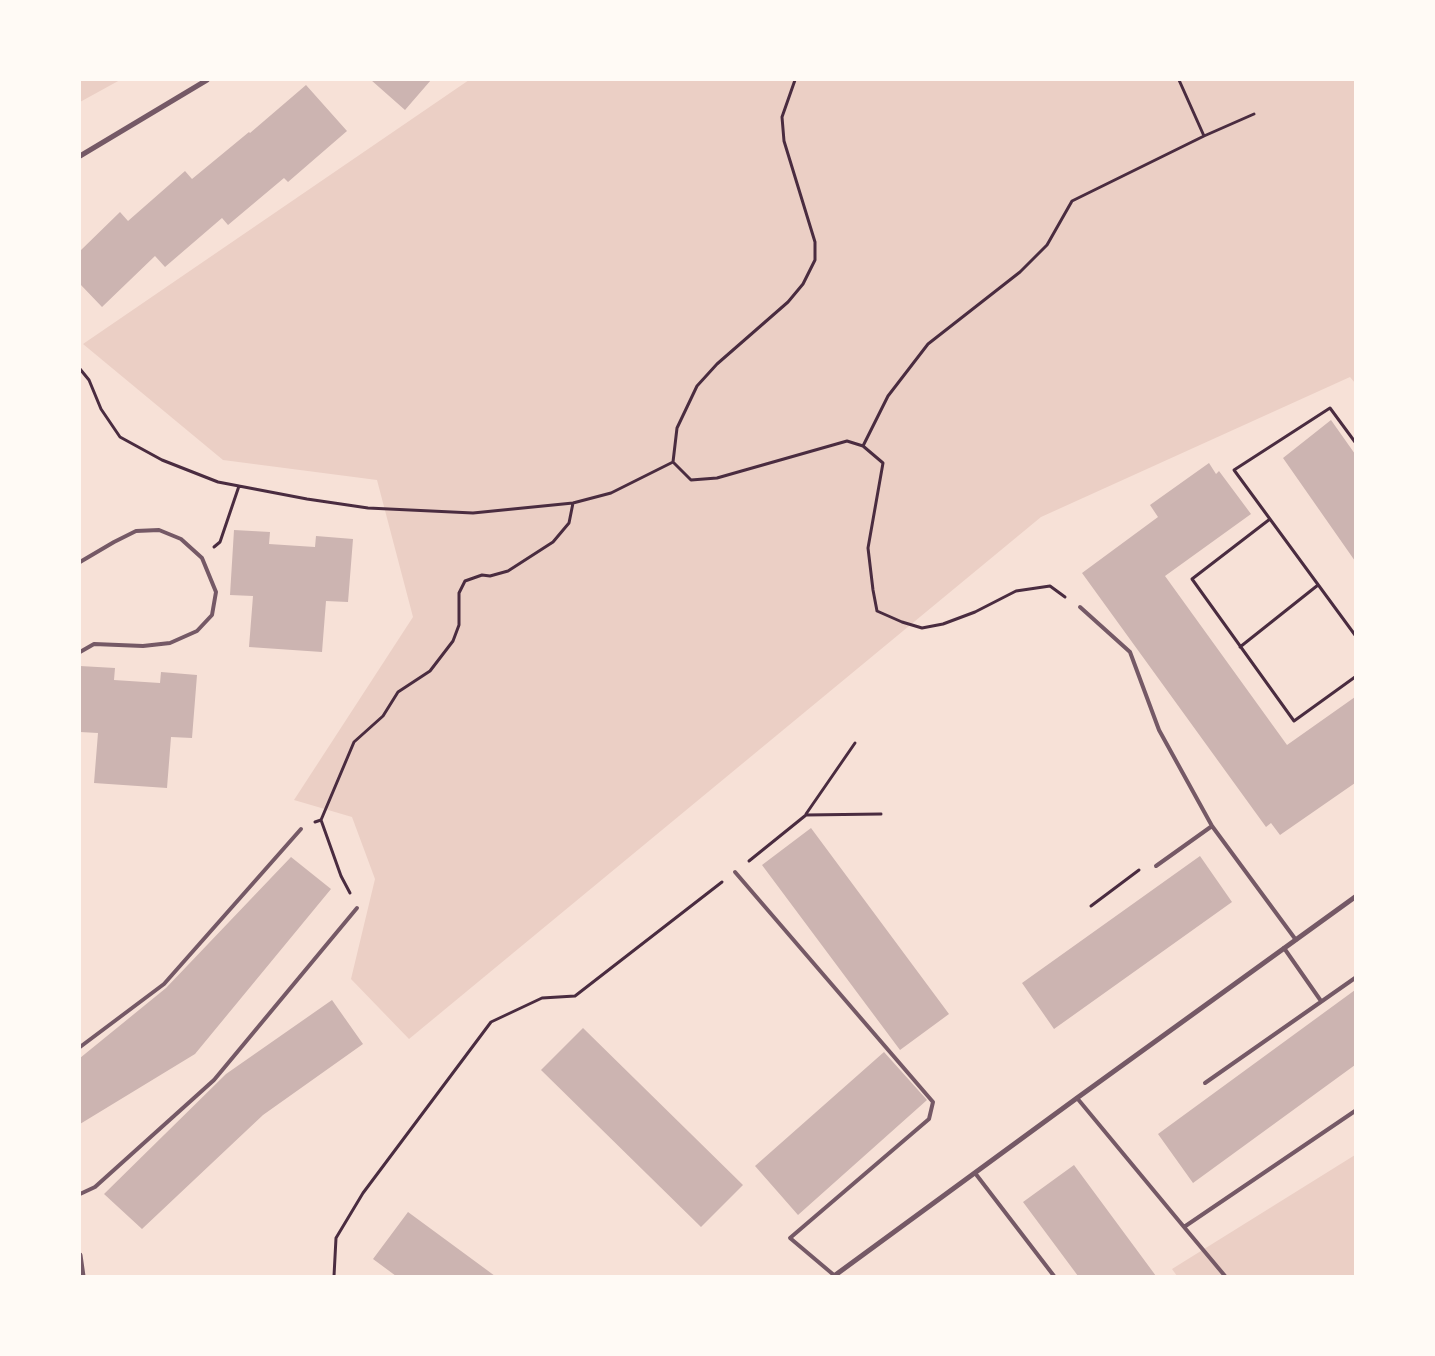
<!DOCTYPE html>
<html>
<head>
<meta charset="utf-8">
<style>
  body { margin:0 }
  #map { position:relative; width:1435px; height:1356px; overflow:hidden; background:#f7e1d7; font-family:"Golos Text",sans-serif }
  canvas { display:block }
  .frame { position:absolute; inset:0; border:81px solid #fffaf5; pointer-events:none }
</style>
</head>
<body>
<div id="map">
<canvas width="1435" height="1356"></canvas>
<div class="frame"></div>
</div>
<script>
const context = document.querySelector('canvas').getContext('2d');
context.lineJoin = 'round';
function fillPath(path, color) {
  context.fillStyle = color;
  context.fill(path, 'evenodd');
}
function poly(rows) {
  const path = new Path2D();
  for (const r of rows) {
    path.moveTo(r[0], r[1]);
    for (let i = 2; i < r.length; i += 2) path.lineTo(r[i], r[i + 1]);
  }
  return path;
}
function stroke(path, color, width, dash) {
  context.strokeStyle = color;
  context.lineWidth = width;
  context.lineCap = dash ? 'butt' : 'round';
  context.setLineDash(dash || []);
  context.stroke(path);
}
const green = poly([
  [80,80,120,80,80,102],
  [469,80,1355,80,1355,383,1350,377,1041,517,409,1039,351,979,375,879,352,817,294,800,413,617,377,480,223,460,83,344],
  [1355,1155,1355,1276,1177,1276,1172,1269]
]);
const building = poly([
  [371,80,431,80,405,110],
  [306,85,347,131,288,182,284,178,228,225,222,218,165,267,155,256,102,307,80,284,80,251,120,212,128,221,185,171,192,179,249,132,250,133],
  [1331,420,1355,454,1355,561,1283,458],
  [1209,463,1216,474,1219,471,1251,514,1165,576,1287,745,1355,697,1355,783,1280,835,1271,823,1266,827,1082,573,1158,517,1150,505],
  [234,530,270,532,269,544,315,547,316,536,353,539,348,602,326,601,322,652,249,647,253,596,230,595],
  [80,666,115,668,114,680,160,683,161,672,197,675,192,738,171,737,167,788,94,783,98,733,80,732],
  [811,828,949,1014,900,1050,762,865],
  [1200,856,1232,902,1054,1029,1022,983],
  [291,857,331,889,195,1054,80,1124,80,1058,166,988],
  [1355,990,1355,1065,1193,1183,1158,1134],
  [332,1000,363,1044,263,1115,142,1229,104,1194,226,1074],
  [583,1028,743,1185,701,1227,541,1070],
  [884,1052,927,1100,798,1215,755,1166],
  [1074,1165,1156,1276,1078,1276,1023,1202],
  [408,1212,495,1276,396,1276,373,1259]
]);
const path = poly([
  [795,80,782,117,784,141,815,242,815,260,803,284,788,302,717,364,697,386,677,428,673,462,691,480,717,478,847,441,863,446,883,463,868,548,873,590,877,611,902,622,922,628,943,624,975,612,1016,591,1050,586,1065,597],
  [1179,80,1204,136],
  [80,369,89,380,101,409,120,437,162,460,218,482,307,499,368,508,473,513,573,503,611,493,673,462],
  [1355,442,1330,408,1234,470,1355,635],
  [863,446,888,396,928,344,1020,272,1047,245,1072,201,1204,136,1254,114],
  [1270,519,1192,579,1294,721,1355,677],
  [214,547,220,542,239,486],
  [1240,647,1318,585],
  [806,814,855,743],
  [321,820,341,876,350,893],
  [315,822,321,820,354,742,383,716,398,692,430,671,453,641,459,625,459,593,465,581,482,575,490,576,508,571,553,542,569,523,573,503],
  [749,861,806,815,881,814],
  [1091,906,1139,870],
  [334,1276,336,1238,363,1193,491,1022,542,998,575,996,722,882]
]);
const service = poly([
  [80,562,114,542,136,531,159,530,181,539,202,558,216,592,212,615,197,631,170,643,143,646,94,644,80,652],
  [1080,607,1130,652,1159,730,1212,826,1296,940],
  [1156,866,1212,826],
  [735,872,933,1102,929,1119,790,1238,835,1276],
  [1284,948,1321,1001],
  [80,1047,164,984,301,829],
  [1205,1083,1355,978],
  [1077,1098,1184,1227,1355,1111],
  [975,1173,1054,1276],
  [80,1194,95,1187,214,1080,357,908],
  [1184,1227,1225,1276]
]);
const minor = poly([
  [80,156,207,80],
  [80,1255,83,1276],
  [834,1276,1077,1098,1355,897]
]);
fillPath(green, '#ebcfc5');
fillPath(building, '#ccb4b1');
stroke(path, '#4a2c40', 3);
stroke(service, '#755966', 4);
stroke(minor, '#755966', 5);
</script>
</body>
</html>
